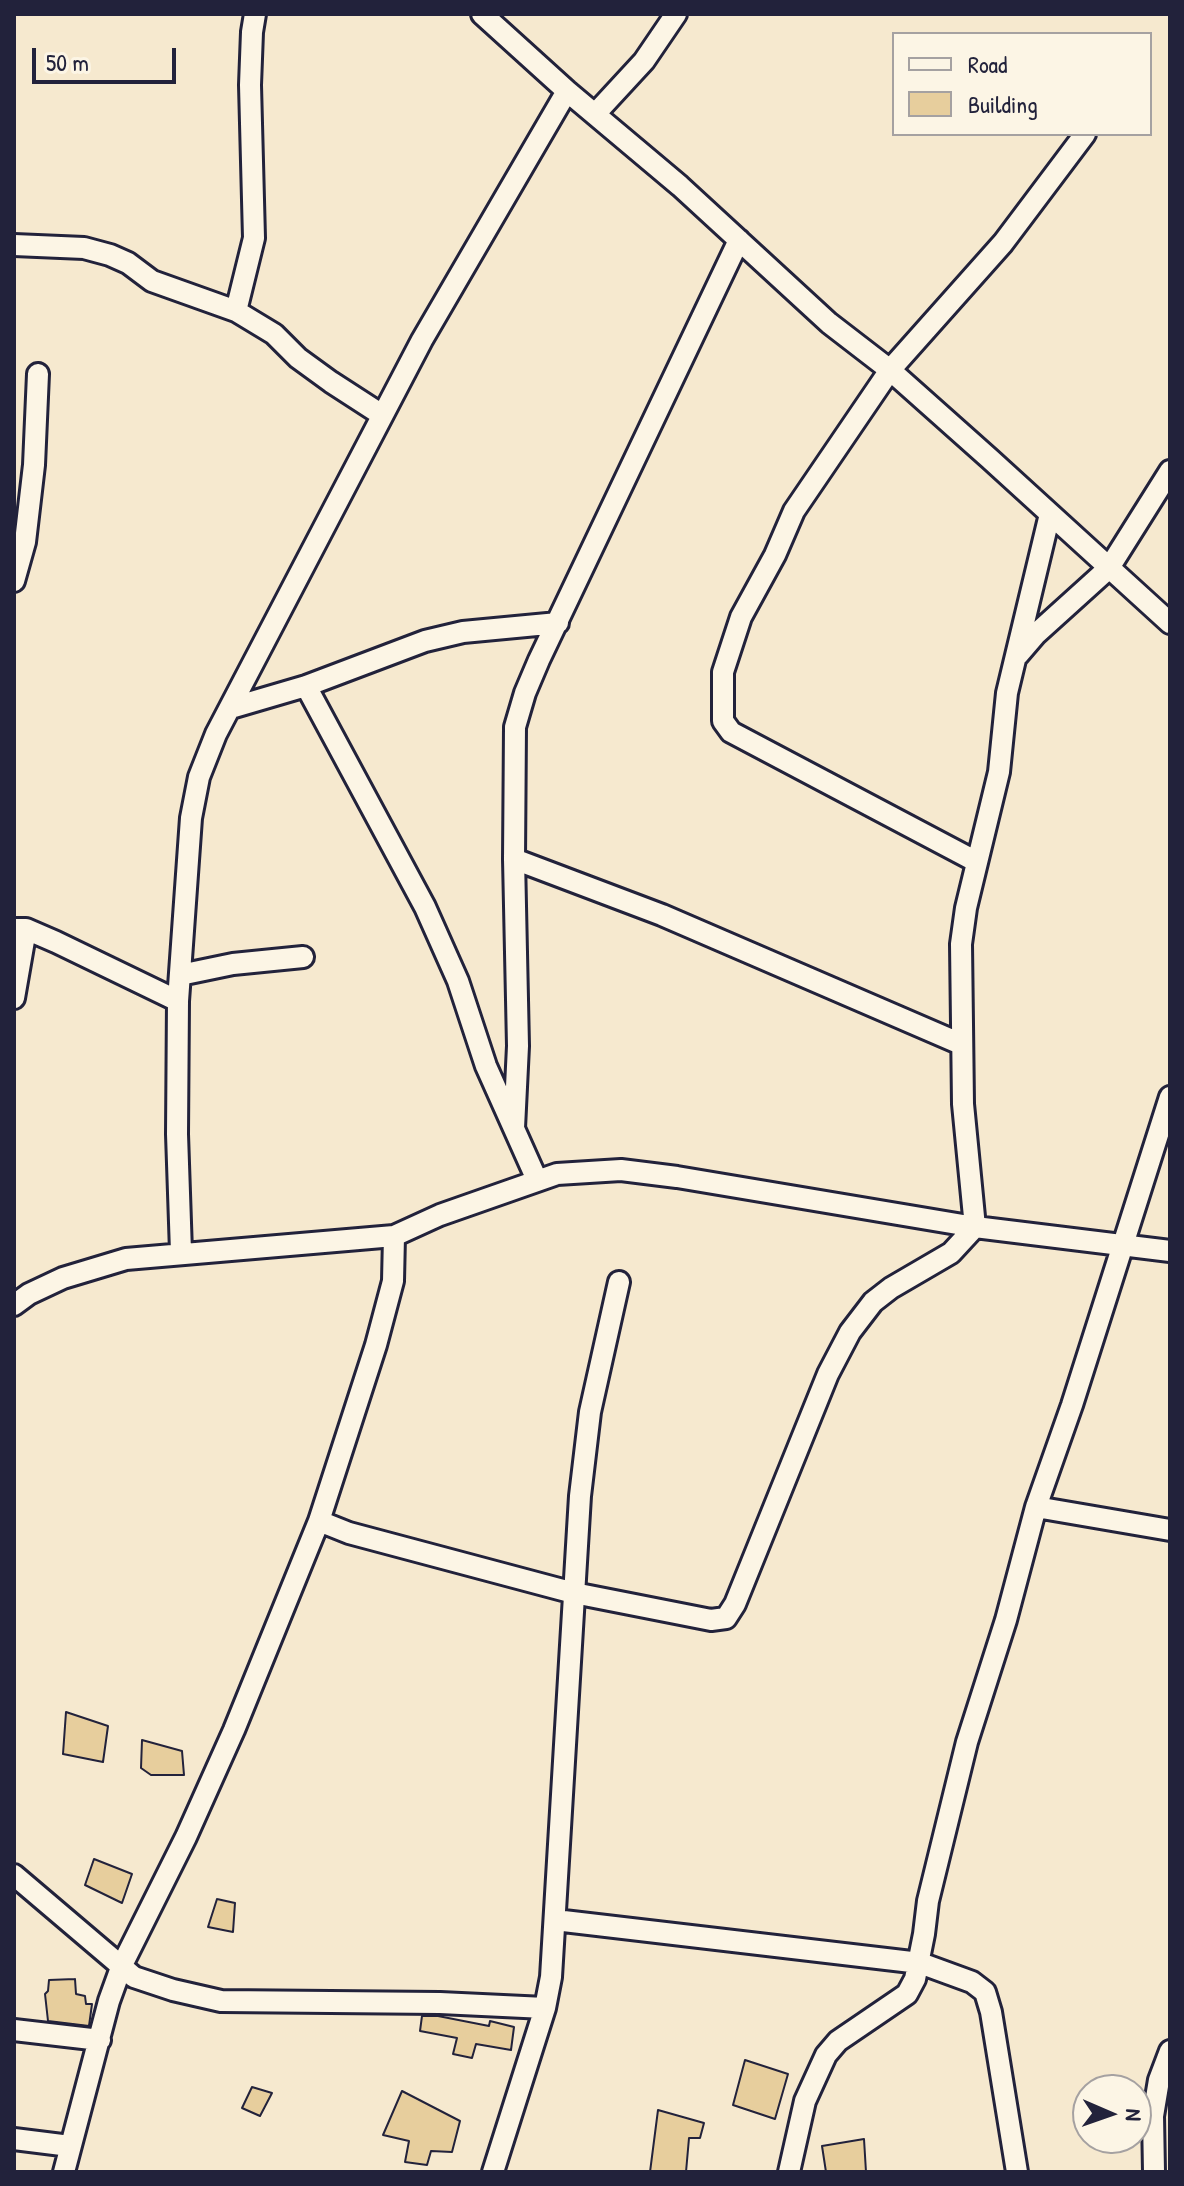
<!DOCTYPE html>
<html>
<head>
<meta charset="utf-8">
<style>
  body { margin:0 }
  #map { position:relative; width:1184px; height:2186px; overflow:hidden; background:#f6e9cf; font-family:"Patrick Hand",sans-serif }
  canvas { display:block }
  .frame { position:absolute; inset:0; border:16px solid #22223b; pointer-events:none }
  .legend { position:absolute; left:892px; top:32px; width:260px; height:104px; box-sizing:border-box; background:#fcf5e5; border:2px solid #a5a1a1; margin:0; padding:10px 14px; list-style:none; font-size:24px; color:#22223b }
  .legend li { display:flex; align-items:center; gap:16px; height:40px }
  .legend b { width:40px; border:2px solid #a5a1a1 }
  .north { position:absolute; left:1072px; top:2074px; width:80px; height:80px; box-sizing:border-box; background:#fcf5e5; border:2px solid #a5a1a1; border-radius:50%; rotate:92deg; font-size:22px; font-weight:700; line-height:32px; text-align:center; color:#22223b }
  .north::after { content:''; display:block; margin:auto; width:28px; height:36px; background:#22223b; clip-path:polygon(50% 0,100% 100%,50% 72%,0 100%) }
  .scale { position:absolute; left:32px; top:48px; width:144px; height:36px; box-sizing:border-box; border:4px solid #22223b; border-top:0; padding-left:10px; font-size:24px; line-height:28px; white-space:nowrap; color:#22223b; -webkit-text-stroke:6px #fcf5e5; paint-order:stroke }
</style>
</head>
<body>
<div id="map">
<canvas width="1184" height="2186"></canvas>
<div class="frame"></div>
<ul class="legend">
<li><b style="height:10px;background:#fcf5e5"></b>Road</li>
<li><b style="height:22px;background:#e7ce9d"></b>Building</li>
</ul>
<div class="north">N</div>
<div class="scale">50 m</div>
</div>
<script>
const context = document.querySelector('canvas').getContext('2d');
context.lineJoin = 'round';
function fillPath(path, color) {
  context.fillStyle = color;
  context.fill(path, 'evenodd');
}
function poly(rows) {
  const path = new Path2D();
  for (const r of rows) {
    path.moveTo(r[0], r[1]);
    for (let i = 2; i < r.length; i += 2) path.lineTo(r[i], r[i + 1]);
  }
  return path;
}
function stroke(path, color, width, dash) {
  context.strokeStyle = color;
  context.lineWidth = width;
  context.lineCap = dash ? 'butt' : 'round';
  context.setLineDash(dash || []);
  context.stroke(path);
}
const building = poly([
  [66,1712,108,1726,103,1762,63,1754,66,1712],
  [142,1740,182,1751,184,1775,151,1775,141,1768,142,1740],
  [94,1859,132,1874,122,1903,85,1885,94,1859],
  [217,1899,235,1903,233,1932,208,1927,217,1899],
  [75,1979,76,1994,85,1996,86,2004,92,2004,89,2026,48,2021,45,1994,48,1991,49,1980,75,1979],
  [422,2016,438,2016,489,2026,490,2021,514,2027,511,2050,476,2044,472,2058,453,2054,457,2038,420,2031,422,2016],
  [745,2060,788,2074,775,2119,733,2105,745,2060],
  [252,2087,272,2093,260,2116,242,2108,252,2087],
  [402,2091,460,2121,452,2152,431,2151,427,2165,405,2162,409,2141,383,2135,402,2091],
  [658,2110,704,2123,700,2138,689,2138,686,2172,650,2172,658,2110],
  [864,2139,866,2172,826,2172,822,2146,864,2139]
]);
const street = poly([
  [482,14,567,91,680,186,829,323,890,370,990,459,1170,623],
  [596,113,644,61,676,14],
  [14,245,84,248,110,255,128,263,152,281,236,311,274,334,298,358,331,382,382,415],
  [236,311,254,238,250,85,252,32,255,14],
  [14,581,25,542,34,465,38,374],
  [1018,655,1036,634,1109,568,1170,471],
  [306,686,425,907,458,981,486,1066,537,1180],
  [231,708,306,686,425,641,463,632,558,623],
  [514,859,662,915,961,1044],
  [977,862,731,732,723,721,723,672,741,617,775,555,794,511,890,370,1003,243,1085,134],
  [14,929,26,929,56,942,178,1001],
  [180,975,233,964,303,957],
  [14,998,26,929],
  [514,1128,518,1046,514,859,515,727,525,693,539,660,739,240],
  [181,1252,177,1134,178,1001,191,818,199,777,216,734,422,340,567,91],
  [14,1305,29,1294,63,1278,126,1259,394,1236,440,1215,557,1174,621,1170,677,1177,975,1227,1170,1251],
  [1036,1507,1170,1530],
  [319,1521,349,1533,574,1593,711,1620,726,1618,735,1604,828,1374,850,1332,873,1302,891,1288,951,1253,975,1227,963,1104,961,944,966,908,999,772,1007,693,1050,514],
  [14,1875,134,1977,173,1990,221,2001,440,2003,545,2008],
  [555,1920,920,1963,972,1982,985,1992,991,2012,1017,2172],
  [14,2030,100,2040],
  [14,2139,70,2146],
  [64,2172,109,2001,122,1965,186,1837,234,1730,319,1521,376,1345,393,1281,394,1236],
  [493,2172,545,2008,551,1977,580,1496,590,1412,619,1282],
  [789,2172,805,2101,826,2055,838,2041,907,1994,915,1979,924,1934,928,1901,967,1742,1006,1620,1036,1507,1072,1405,1170,1097],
  [1154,2172,1153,2116,1159,2080,1170,2051]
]);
fillPath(building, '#e7ce9d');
stroke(building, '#22223b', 2);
stroke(street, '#22223b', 26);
stroke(street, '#fcf5e5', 20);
</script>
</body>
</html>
